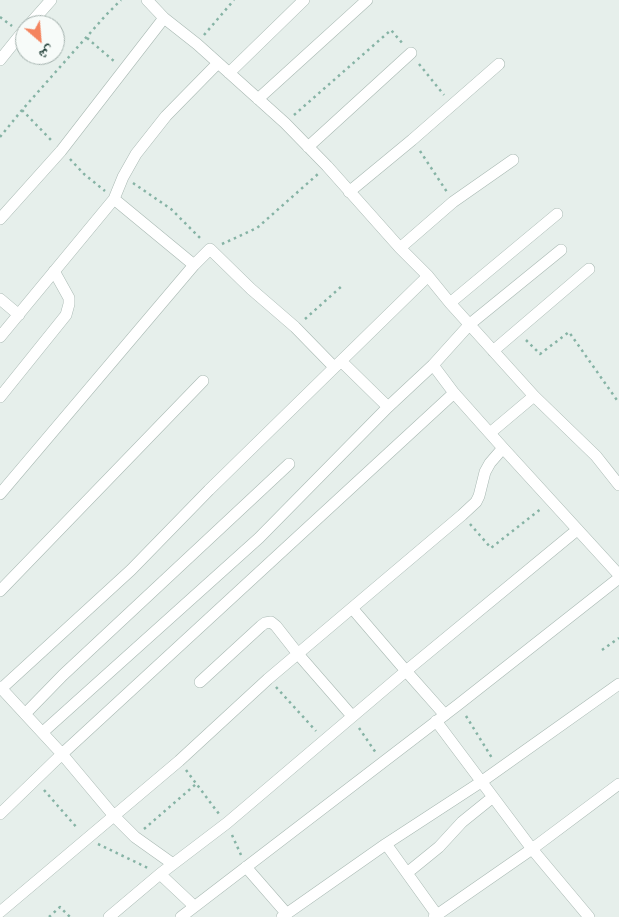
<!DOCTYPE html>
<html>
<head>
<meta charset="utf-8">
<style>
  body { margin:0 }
  #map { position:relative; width:619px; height:917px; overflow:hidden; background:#e6efeb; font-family:"Alegreya Sans","Noto Naskh Arabic",sans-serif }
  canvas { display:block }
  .north { position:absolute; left:15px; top:15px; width:50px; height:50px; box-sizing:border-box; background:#f7fbf9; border:1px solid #a3b1ad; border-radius:50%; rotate:153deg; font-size:14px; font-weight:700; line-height:20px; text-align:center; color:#24423a }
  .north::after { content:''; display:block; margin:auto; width:18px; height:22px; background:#f4845f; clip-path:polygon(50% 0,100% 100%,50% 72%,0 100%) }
</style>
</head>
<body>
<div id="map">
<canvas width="619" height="917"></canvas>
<div class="north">ش</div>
</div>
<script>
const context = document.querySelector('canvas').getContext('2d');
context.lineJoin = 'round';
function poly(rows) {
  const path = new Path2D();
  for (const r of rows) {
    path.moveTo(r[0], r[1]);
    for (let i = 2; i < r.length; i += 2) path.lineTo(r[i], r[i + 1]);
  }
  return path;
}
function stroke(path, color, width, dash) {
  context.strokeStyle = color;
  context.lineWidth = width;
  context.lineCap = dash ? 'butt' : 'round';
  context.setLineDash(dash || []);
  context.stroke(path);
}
const path = poly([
  [0,17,12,26],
  [204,35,234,0],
  [87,38,115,62],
  [419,64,444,95],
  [22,110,52,141],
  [294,115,391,30,403,44],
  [0,137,22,110,106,15,121,0],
  [420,151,447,192],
  [70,159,84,174,105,191],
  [133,183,171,209,202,240],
  [222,244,257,228,318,174],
  [305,319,343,285],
  [526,340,540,354,569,332,619,403],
  [470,524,491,548,542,508],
  [602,650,619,638],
  [276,687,316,731],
  [466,716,492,758],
  [359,728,376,753],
  [186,770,219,814],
  [44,790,78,829],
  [144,829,196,784],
  [232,835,241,855],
  [98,844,148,868],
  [49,917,60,907,70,917]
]);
const street = poly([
  [147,0,164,18,197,44,285,123,327,166,400,248,428,276,450,303,534,396,596,456,619,485],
  [29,25,51,0],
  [0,60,25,29],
  [229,73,304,0],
  [258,99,367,0],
  [308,147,411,53],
  [349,192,412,140,499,64],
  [114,199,194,265],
  [0,219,61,151,164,18],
  [400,248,453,202,513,160],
  [0,299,19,315],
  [450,303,557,214],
  [0,337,114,199,123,177,136,154,166,116,218,63],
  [493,351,589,269],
  [341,361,388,407],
  [433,365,454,393,503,448,619,575],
  [0,397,66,315,69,304,69,298,54,271],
  [490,433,534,396],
  [0,494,194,265,210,249,251,289,295,327,334,367],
  [0,591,203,381],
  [352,608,406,671,445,715],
  [200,682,261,626,265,623,271,622,276,626,298,654,352,716],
  [0,687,62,754,114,816,135,837,173,864],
  [2,688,131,570,209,490,428,276],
  [25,714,63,675,289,464],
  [436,721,532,849,589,917],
  [43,732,259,538,388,407,433,365,470,324,561,250],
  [0,814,62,754,454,393],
  [386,844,437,915],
  [246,867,287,914],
  [407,873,439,847,462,822,493,797],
  [160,874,194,906],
  [0,912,179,761,268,679,462,515,476,502,479,496,485,472,490,463,503,448],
  [109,917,160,874,227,823,406,671,577,530],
  [181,917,459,704,619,578],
  [282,917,386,844,481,782,619,684],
  [434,917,532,849,619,784]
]);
stroke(street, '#a8b8b2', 12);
stroke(path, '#86b3a5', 2.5, [2.5, 4]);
stroke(street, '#fff', 11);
</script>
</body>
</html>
